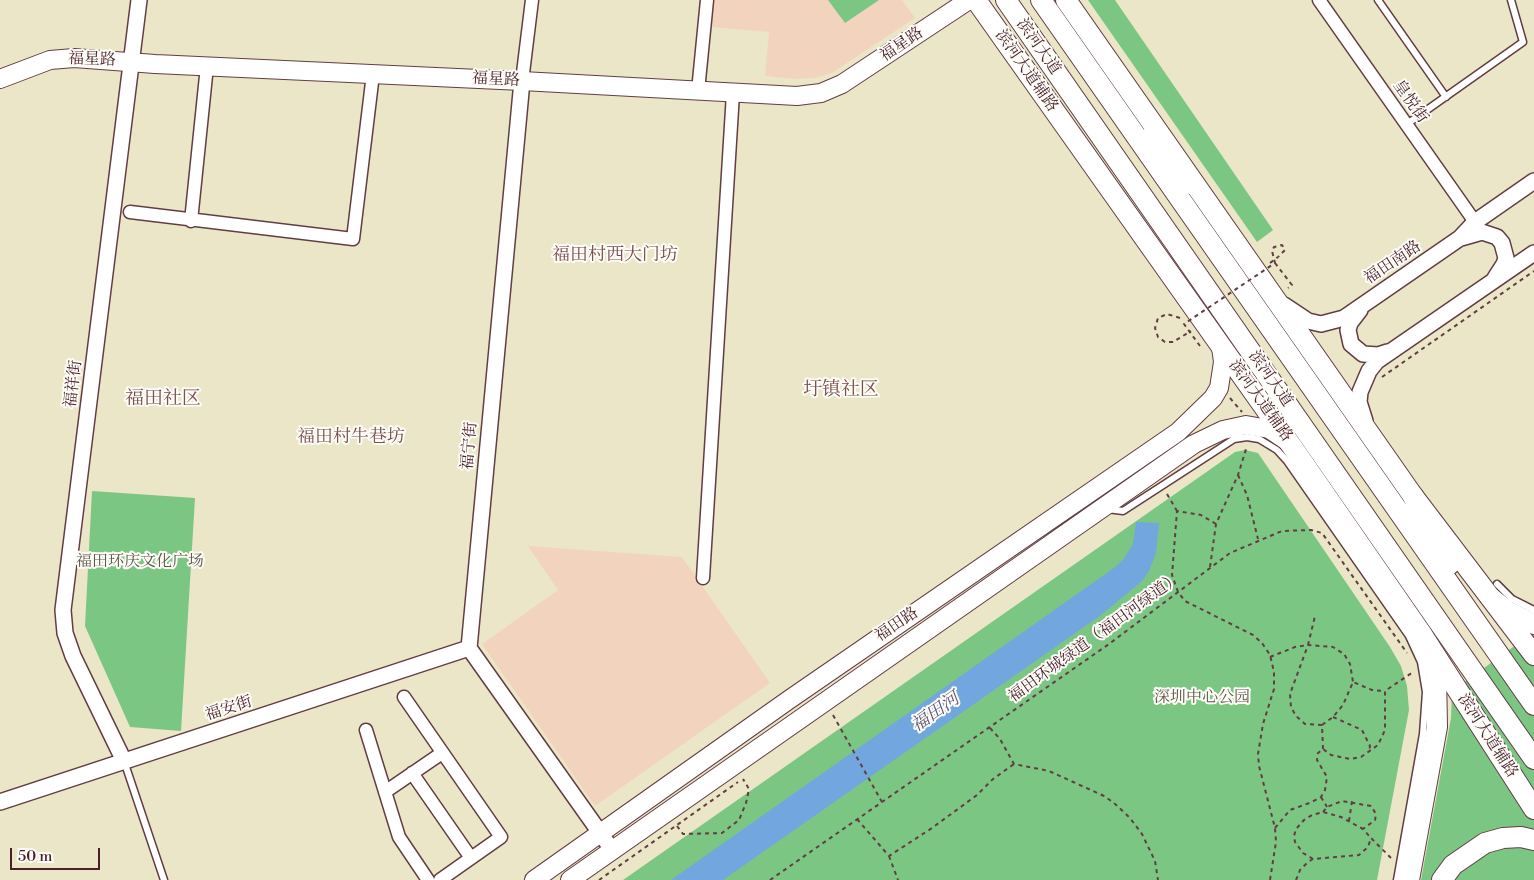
<!DOCTYPE html>
<html>
<head>
<meta charset="utf-8">
<style>
  body { margin:0 }
  #map { position:relative; width:1534px; height:880px; overflow:hidden; background:#ebe6c8; font-family:"Libre Bodoni",serif }
  canvas { display:block }
  .scale { position:absolute; left:10px; top:848px; width:90px; height:22px; box-sizing:border-box; border:2px solid #4a1f2b; border-top:0; padding-left:6px; font-size:15px; line-height:18px; white-space:nowrap; color:#4a1f2b; -webkit-text-stroke:4px #fdfcf7; paint-order:stroke }
</style>
</head>
<body>
<div id="map">
<canvas width="1534" height="880"></canvas>
<div class="scale">50 m</div>
</div>
<script>
const context = document.querySelector('canvas').getContext('2d');
context.lineJoin = 'round';
function fillPath(path, color) {
  context.fillStyle = color;
  context.fill(path, 'evenodd');
}
function poly(rows) {
  const path = new Path2D();
  for (const r of rows) {
    path.moveTo(r[0], r[1]);
    for (let i = 2; i < r.length; i += 2) path.lineTo(r[i], r[i + 1]);
  }
  return path;
}
function stroke(path, color, width, dash) {
  context.strokeStyle = color;
  context.lineWidth = width;
  context.lineCap = dash ? 'butt' : 'round';
  context.setLineDash(dash || []);
  context.stroke(path);
}
function write(font, color, halo, rows, align = 'center') {
  context.font = font + ' "Libre Bodoni","Noto Serif SC",serif';
  context.lineWidth = 4;
  context.setLineDash([]);
  context.textBaseline = 'middle';
  context.strokeStyle = halo;
  context.fillStyle = color;
  for (const [text, x, y, turn = 0] of rows) {
    context.save();
    context.translate(x, y);
    context.rotate((+turn || 0) * Math.PI / 180);
    context.textAlign = isNaN(turn) ? turn : align;
    if (halo) context.strokeText(text, 0, 0);
    context.fillText(text, 0, 0);
    context.restore();
  }
}
const built = poly([
  [714,0,902,0,915,18,832,73,815,78,796,79,765,76,769,32,711,27],
  [528,546,682,557,770,683,595,806,482,644,558,590]
]);
const green = poly([
  [828,0,879,0,845,23],
  [1088,0,1115,0,1273,230,1257,242],
  [1245,450,1258,453,1390,647,1401,666,1407,686,1409,710,1377,880,623,880,1235,452],
  [92,491,195,498,181,731,130,727,85,626],
  [1534,632,1534,880,1421,880,1451,718,1452,691]
]);
const water = poly([
  [1136,522,1159,523,1156,553,1149,571,1142,581,1101,615,723,880,671,880,1114,568,1123,560,1133,544]
]);
const path = poly([
  [1270,263,1278,257],
  [1275,263,1292,285,1288,288],
  [1180,318,1167,314,1158,318,1155,328,1158,337,1165,342,1173,342,1191,331],
  [1382,377,1534,271],
  [1230,398,1242,412],
  [1238,475,1247,495,1258,539],
  [1167,494,1177,511],
  [1216,524,1201,515,1177,511,1172,575,1178,592,1185,601,1253,635,1262,643,1270,655,1274,672,1274,689,1263,724,1258,754,1259,766,1275,828,1276,842,1270,880],
  [1210,567,1216,524,1238,475,1247,446],
  [1270,657,1295,647,1308,645,1315,616],
  [833,715,882,802],
  [1333,717,1362,730,1370,746,1369,752],
  [1322,725,1305,724,1296,716,1291,707,1290,694,1308,645,1333,647,1344,654,1350,664,1353,682],
  [990,728,1000,739,1014,764,1049,771,1104,796,1114,803,1130,818,1142,834,1155,861,1158,880],
  [1323,749,1322,725,1333,717,1343,705,1353,682,1372,690,1385,691],
  [1321,797,1327,807],
  [1323,812,1327,807,1342,801,1371,806,1376,814,1375,820,1363,829],
  [857,819,889,856,932,828,977,795,993,779,1014,764],
  [1349,821,1352,801],
  [677,826,683,834,722,833,739,820,746,803,749,789,743,779],
  [1275,828,1290,810,1312,802,1321,797,1325,790,1327,777,1317,760,1318,753,1323,749,1331,755,1350,759,1361,757,1378,745,1385,730,1385,691,1413,672],
  [889,856,898,880],
  [1313,859,1303,853,1295,842,1294,836,1296,829,1304,820,1312,815,1323,812,1341,817,1363,829,1371,838],
  [599,880,738,782],
  [770,880,1109,644,1230,553,1282,531,1311,530,1322,533,1407,653],
  [1296,880,1300,870,1308,862,1313,859,1359,855,1368,847,1371,838,1391,858]
]);
const service = poly([
  [1378,0,1446,97],
  [1407,124,1523,42,1511,0],
  [1107,509,1123,511,1234,439,1247,437,1259,439,1277,450,1287,461,1409,636,1421,662,1426,692,1423,734,1397,880],
  [1497,584,1512,599,1534,610],
  [124,761,164,880]
]);
const minor = poly([
  [1319,0,1475,222],
  [522,81,532,0],
  [698,91,707,0],
  [130,212,353,239,373,74],
  [191,221,207,66],
  [703,578,733,93],
  [404,697,501,837,440,880],
  [366,730,399,837,428,880],
  [412,773,471,858],
  [385,792,442,753]
]);
const tertiary = poly([
  [522,81,469,648,613,851],
  [1461,238,1482,232,1497,237,1502,243,1506,258,1504,264,1495,278],
  [1284,305,1308,321,1321,324,1344,318,1460,238,1475,222,1534,181],
  [1360,310,1350,323,1348,330,1351,344,1363,354,1378,355,1387,352],
  [1365,421,1359,402,1360,392,1369,371,1377,361,1534,253],
  [124,761,73,656,65,633,63,610,139,0],
  [0,802,469,648]
]);
const secondary = poly([
  [0,79,50,60,74,58,155,64,522,81,797,96,821,93,842,84,969,0],
  [534,880,790,699,1178,432,1213,398,1219,388,1223,362,1221,347],
  [570,880,1194,444,1223,430,1246,425,1269,429,1287,441]
]);
const primary = poly([
  [976,0,1291,445,1421,633,1534,809],
  [1066,0,1413,496,1534,655]
]);
const trunk = poly([
  [1006,0,1534,759],
  [1041,0,1534,705],
  [1149,138,1194,185],
  [1413,496,1449,565],
  [1491,598,1507,611,1534,624],
  [1409,880,1437,727,1436,673,1421,633],
  [1442,880,1453,865,1485,843,1503,838,1521,837,1534,840]
]);
const pathBridge = poly([
  [1200,346,1184,324,1275,263,1272,251,1274,247,1282,245,1285,250,1278,257]
]);
const streetNames = [
  ["福星路",902,45,-34],
  ["滨河大道",1038,47,55],
  ["福星路",92,60,2],
  ["滨河大道辅路",1026,71,55],
  ["福星路",496,80,3],
  ["皇悦街",1410,102,55],
  ["福田南路",1393,263,-34],
  ["滨河大道",1270,379,55],
  ["福祥街",74,384,-83],
  ["滨河大道辅路",1260,401,54],
  ["福宁街",470,446,-85],
  ["福田路",897,625,-34],
  ["福田环城绿道（福田河绿道）",1095,638,-36],
  ["福安街",229,709,-18],
  ["滨河大道辅路",1487,736,57]
];
const parkNames = [
  ["福田环庆文化广场",140,562],
  ["深圳中心公园",1202,698]
];
const neighbourhoodNames = [
  ["福田村西大门坊",615,256],
  ["福田村牛巷坊",351,438]
];
const waterNames = [
  ["福田河",936,713,-35]
];
const quarterNames = [
  ["圩镇社区",841,390],
  ["福田社区",163,399]
];
fillPath(built, '#f2d4be');
fillPath(green, '#7cc684');
fillPath(water, '#71a6de');
stroke(service, '#623d43', 9);
stroke(minor, '#623d43', 15);
stroke(tertiary, '#623d43', 18);
stroke(secondary, '#623d43', 20);
stroke(primary, '#623d43', 22);
stroke(trunk, '#623d43', 22);
stroke(path, '#623d43', 2, [4, 4]);
stroke(service, '#fff', 6);
stroke(minor, '#fff', 12);
stroke(tertiary, '#fff', 15);
stroke(secondary, '#fff', 18);
stroke(primary, '#fff', 20);
stroke(trunk, '#fff', 20);
stroke(pathBridge, '#623d43', 2, [4, 4]);
write('16px', '#4a1f2b', '#fdfcf7', streetNames);
write('16px', '#5c594a', '#fdfcf7', parkNames);
write('18px', '#794e4e', '#fdfcf7', neighbourhoodNames);
write('italic 18px', '#5a5573', '#fdfcf7', waterNames);
write('19px', '#794e4e', '#fdfcf7', quarterNames);
</script>
</body>
</html>
